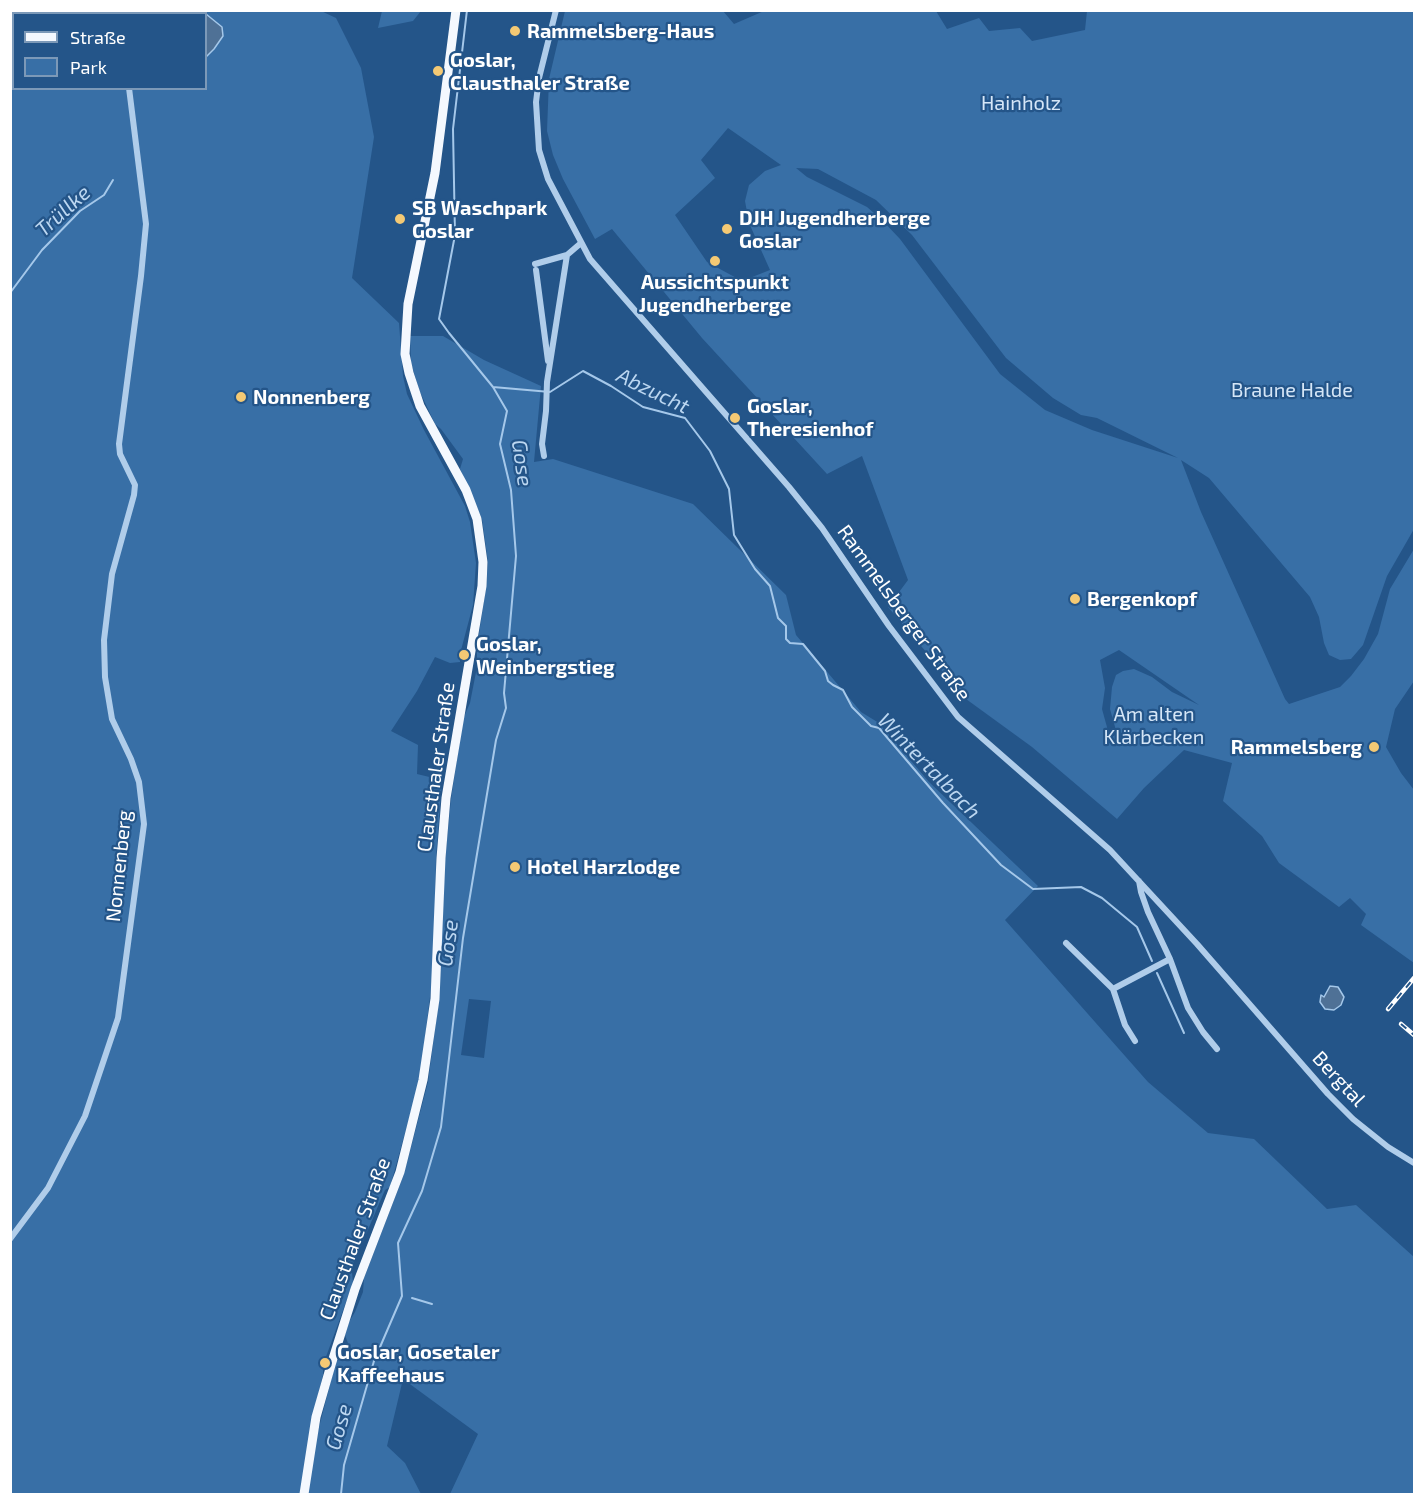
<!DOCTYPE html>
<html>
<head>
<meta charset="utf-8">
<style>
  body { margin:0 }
  #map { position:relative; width:1425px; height:1505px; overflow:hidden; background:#245589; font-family:"Exo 2",sans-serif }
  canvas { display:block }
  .frame { position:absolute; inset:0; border:12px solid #fff; pointer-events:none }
  .legend { position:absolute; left:12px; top:12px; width:195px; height:78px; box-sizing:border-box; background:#245589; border:2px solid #7c99b8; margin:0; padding:8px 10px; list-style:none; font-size:18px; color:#fff }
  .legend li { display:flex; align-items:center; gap:12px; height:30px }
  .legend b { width:30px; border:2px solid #7c99b8 }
</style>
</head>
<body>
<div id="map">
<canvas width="1425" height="1505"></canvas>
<div class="frame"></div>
<ul class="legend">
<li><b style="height:8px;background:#f4f8fe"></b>Straße</li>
<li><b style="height:16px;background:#386fa6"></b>Park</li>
</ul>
</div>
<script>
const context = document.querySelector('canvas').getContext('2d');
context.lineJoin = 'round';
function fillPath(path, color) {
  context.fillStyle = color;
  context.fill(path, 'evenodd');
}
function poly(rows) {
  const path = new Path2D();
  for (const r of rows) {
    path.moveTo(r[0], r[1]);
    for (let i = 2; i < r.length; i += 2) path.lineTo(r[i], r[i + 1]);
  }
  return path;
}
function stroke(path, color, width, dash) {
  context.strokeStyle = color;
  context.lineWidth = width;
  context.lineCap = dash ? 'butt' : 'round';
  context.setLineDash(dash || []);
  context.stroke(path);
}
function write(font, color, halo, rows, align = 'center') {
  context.font = font + ' "Exo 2",sans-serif';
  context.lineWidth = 4.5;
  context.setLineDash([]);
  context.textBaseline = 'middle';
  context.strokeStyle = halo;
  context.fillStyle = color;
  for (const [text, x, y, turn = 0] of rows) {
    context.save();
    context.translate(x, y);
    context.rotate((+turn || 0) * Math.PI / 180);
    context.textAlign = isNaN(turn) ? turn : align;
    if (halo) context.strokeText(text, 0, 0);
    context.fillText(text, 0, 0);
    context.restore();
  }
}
const green = poly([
  [319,10,336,18,361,68,374,137,352,278,399,323,403,376,407,394,424,430,465,506,470,522,476,563,473,605,460,654,460,662,450,663,435,657,417,691,391,731,418,745,417,774,442,780,436,857,434,964,420,1079,390,1187,385,1190,354,1262,352,1272,353,1283,323,1365,323,1375,313,1416,300,1494,11,1494,10,85,13,83,14,88,206,88,206,14,156,13,157,11],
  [382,11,382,10,421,11,413,21,378,28],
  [565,11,723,11,734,24,764,11,936,11,947,29,979,18,989,31,1020,28,1032,41,1085,30,1087,11,1414,11,1414,529,1387,576,1363,645,1351,659,1340,660,1329,655,1324,643,1319,617,1310,597,1209,478,1181,460,1201,512,1285,699,1289,704,1340,687,1351,676,1364,659,1378,634,1390,589,1414,549,1414,681,1395,709,1386,747,1401,773,1414,790,1414,963,1361,925,1366,914,1350,898,1339,907,1279,863,1262,836,1223,801,1232,763,1184,750,1144,788,1117,819,1032,747,966,699,888,607,908,580,862,456,827,474,702,338,612,229,595,239,563,179,553,155,547,131,549,79],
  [728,128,781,165,765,171,749,185,745,201,749,223,770,270,742,281,707,262,675,215,715,178,701,160],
  [796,168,818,169,876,200,912,235,1006,358,1053,398,1081,415,1097,418,1178,458,1092,430,1045,410,1000,374,900,239,882,220,867,207,807,177],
  [1119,650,1199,705,1172,692,1152,677,1134,669,1123,671,1116,675,1112,687,1110,709,1117,734,1110,738,1102,709,1105,688,1100,660],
  [410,336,443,336,484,360,541,386,534,462,553,459,693,504,786,595,796,635,861,712,879,723,929,782,1038,886,1005,920,1148,1082,1208,1133,1254,1139,1327,1209,1356,1205,1414,1257,1414,1494,450,1494,478,1434,403,1379,387,1446,405,1463,421,1494,308,1494,315,1443,336,1361,342,1359,353,1359,355,1352,349,1346,345,1335,349,1322,355,1312,363,1292,364,1278,404,1174,428,1082,439,999,445,859,451,799,463,719,470,703,477,667,477,647,486,587,488,562,482,519,460,469,463,459,441,429,435,424,419,390,411,363],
  [469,999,491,1001,484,1058,461,1055]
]);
const water = poly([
  [206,14,222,27,223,36,214,49,206,57,206,14],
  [1330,986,1338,987,1344,997,1341,1005,1334,1010,1325,1009,1320,1002,1321,995,1324,997,1330,986]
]);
const stream = poly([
  [467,10,453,129,455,235,439,319,449,333,493,387,550,392,583,371,611,386,643,407,685,418,710,451,729,489,734,535,755,569,770,586,778,618,786,626,786,639,790,643,803,644,825,671,828,681,833,685,843,690,852,707,871,726,879,728,943,803,1001,865,1033,889,1081,887,1102,898,1137,927,1152,961],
  [10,293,42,250,80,211,104,195,113,180],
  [1157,973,1184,1033],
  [412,1298,432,1304],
  [341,1494,344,1465,374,1361,402,1296,398,1243,422,1191,441,1127,463,938,496,740,506,708,504,693,516,556,511,490,500,444,507,411,493,387]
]);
const minor = poly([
  [124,10,124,14],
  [556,10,539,78,536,102,539,150,548,179,590,259,789,487,822,528,889,626,958,717,1110,850,1197,944,1328,1094,1353,1119,1388,1147,1414,1163],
  [97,14,101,10],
  [151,14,152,10],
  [10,79,14,77],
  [535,264,567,255],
  [536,270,548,361],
  [544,456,542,444,546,411,547,382,567,255,581,243],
  [1139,881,1141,892,1148,912,1170,959,1188,1008,1203,1032,1217,1049],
  [1066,943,1113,989,1170,959],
  [1113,989,1125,1025,1135,1041],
  [10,1239,48,1188,85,1116,118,1018,144,824,139,782,131,759,112,719,105,677,104,640,112,574,134,495,135,485,120,454,119,444,141,276,146,224,129,88]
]);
const primary = poly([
  [304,1494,316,1417,331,1365,355,1289,400,1172,423,1080,435,999,441,858,446,798,482,586,483,562,477,519,466,490,420,406,409,373,405,354,408,304,435,173,456,10]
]);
const rail = poly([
  [1388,1009,1414,978],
  [1401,1024,1414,1035]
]);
const markers = [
  [515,31,6,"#f4c974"],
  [438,71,6,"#f4c974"],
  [400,219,6,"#f4c974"],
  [727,229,6,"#f4c974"],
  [715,261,6,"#f4c974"],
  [241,397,6,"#f4c974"],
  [735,418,6,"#f4c974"],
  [1075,599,6,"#f4c974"],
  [464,655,6,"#f4c974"],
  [1374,747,6,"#f4c974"],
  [515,867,6,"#f4c974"],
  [325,1363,6,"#f4c974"]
];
const poiNames = [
  ["Rammelsberg-Haus",527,31],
  ["Goslar,",450,60],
  ["Clausthaler Straße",450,83],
  ["SB Waschpark",412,208],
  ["Goslar",412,231],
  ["DJH Jugendherberge",739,218],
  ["Goslar",739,241],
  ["Aussichtspunkt",715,282,"center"],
  ["Jugendherberge",715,305,"center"],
  ["Nonnenberg",253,397],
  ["Goslar,",747,406],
  ["Theresienhof",747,429],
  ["Bergenkopf",1087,599],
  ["Goslar,",476,644],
  ["Weinbergstieg",476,667],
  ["Rammelsberg",1362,747,"right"],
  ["Hotel Harzlodge",527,867],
  ["Goslar, Gosetaler",337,1352],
  ["Kaffeehaus",337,1375]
];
const parkNames = [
  ["Hainholz",1021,103],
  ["Braune Halde",1292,390],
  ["Am alten",1154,714],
  ["Klärbecken",1154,737]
];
const streetNames = [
  ["Rammelsberger Straße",904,613,54],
  ["Clausthaler Straße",436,767,-82],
  ["Nonnenberg",119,866,-84],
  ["Bergtal",1339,1079,47],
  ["Clausthaler Straße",355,1239,-70]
];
const waterNames = [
  ["Trüllke",63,211,-42],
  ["Abzucht",653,391,26],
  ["Gose",522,463,82],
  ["Wintertalbach",929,766,46],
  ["Gose",448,943,-82],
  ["Gose",339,1427,-74]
];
fillPath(green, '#386fa6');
fillPath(water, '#4f7196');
stroke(water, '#a5c8ea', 1.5);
stroke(stream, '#a5c8ea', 2);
stroke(minor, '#b0cdea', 6);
stroke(primary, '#f4f8fe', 9);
stroke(rail, '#fff', 4.5);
stroke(rail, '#245589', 2, [7]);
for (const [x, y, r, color] of markers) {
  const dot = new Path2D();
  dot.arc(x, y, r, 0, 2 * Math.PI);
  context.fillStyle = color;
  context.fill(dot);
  stroke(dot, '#245589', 2);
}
write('bold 20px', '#fff', '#245589', poiNames, 'left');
write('20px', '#d5e6f7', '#245589', parkNames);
write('20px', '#fff', '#245589', streetNames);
write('italic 21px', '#bcd7f1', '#245589', waterNames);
</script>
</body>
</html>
